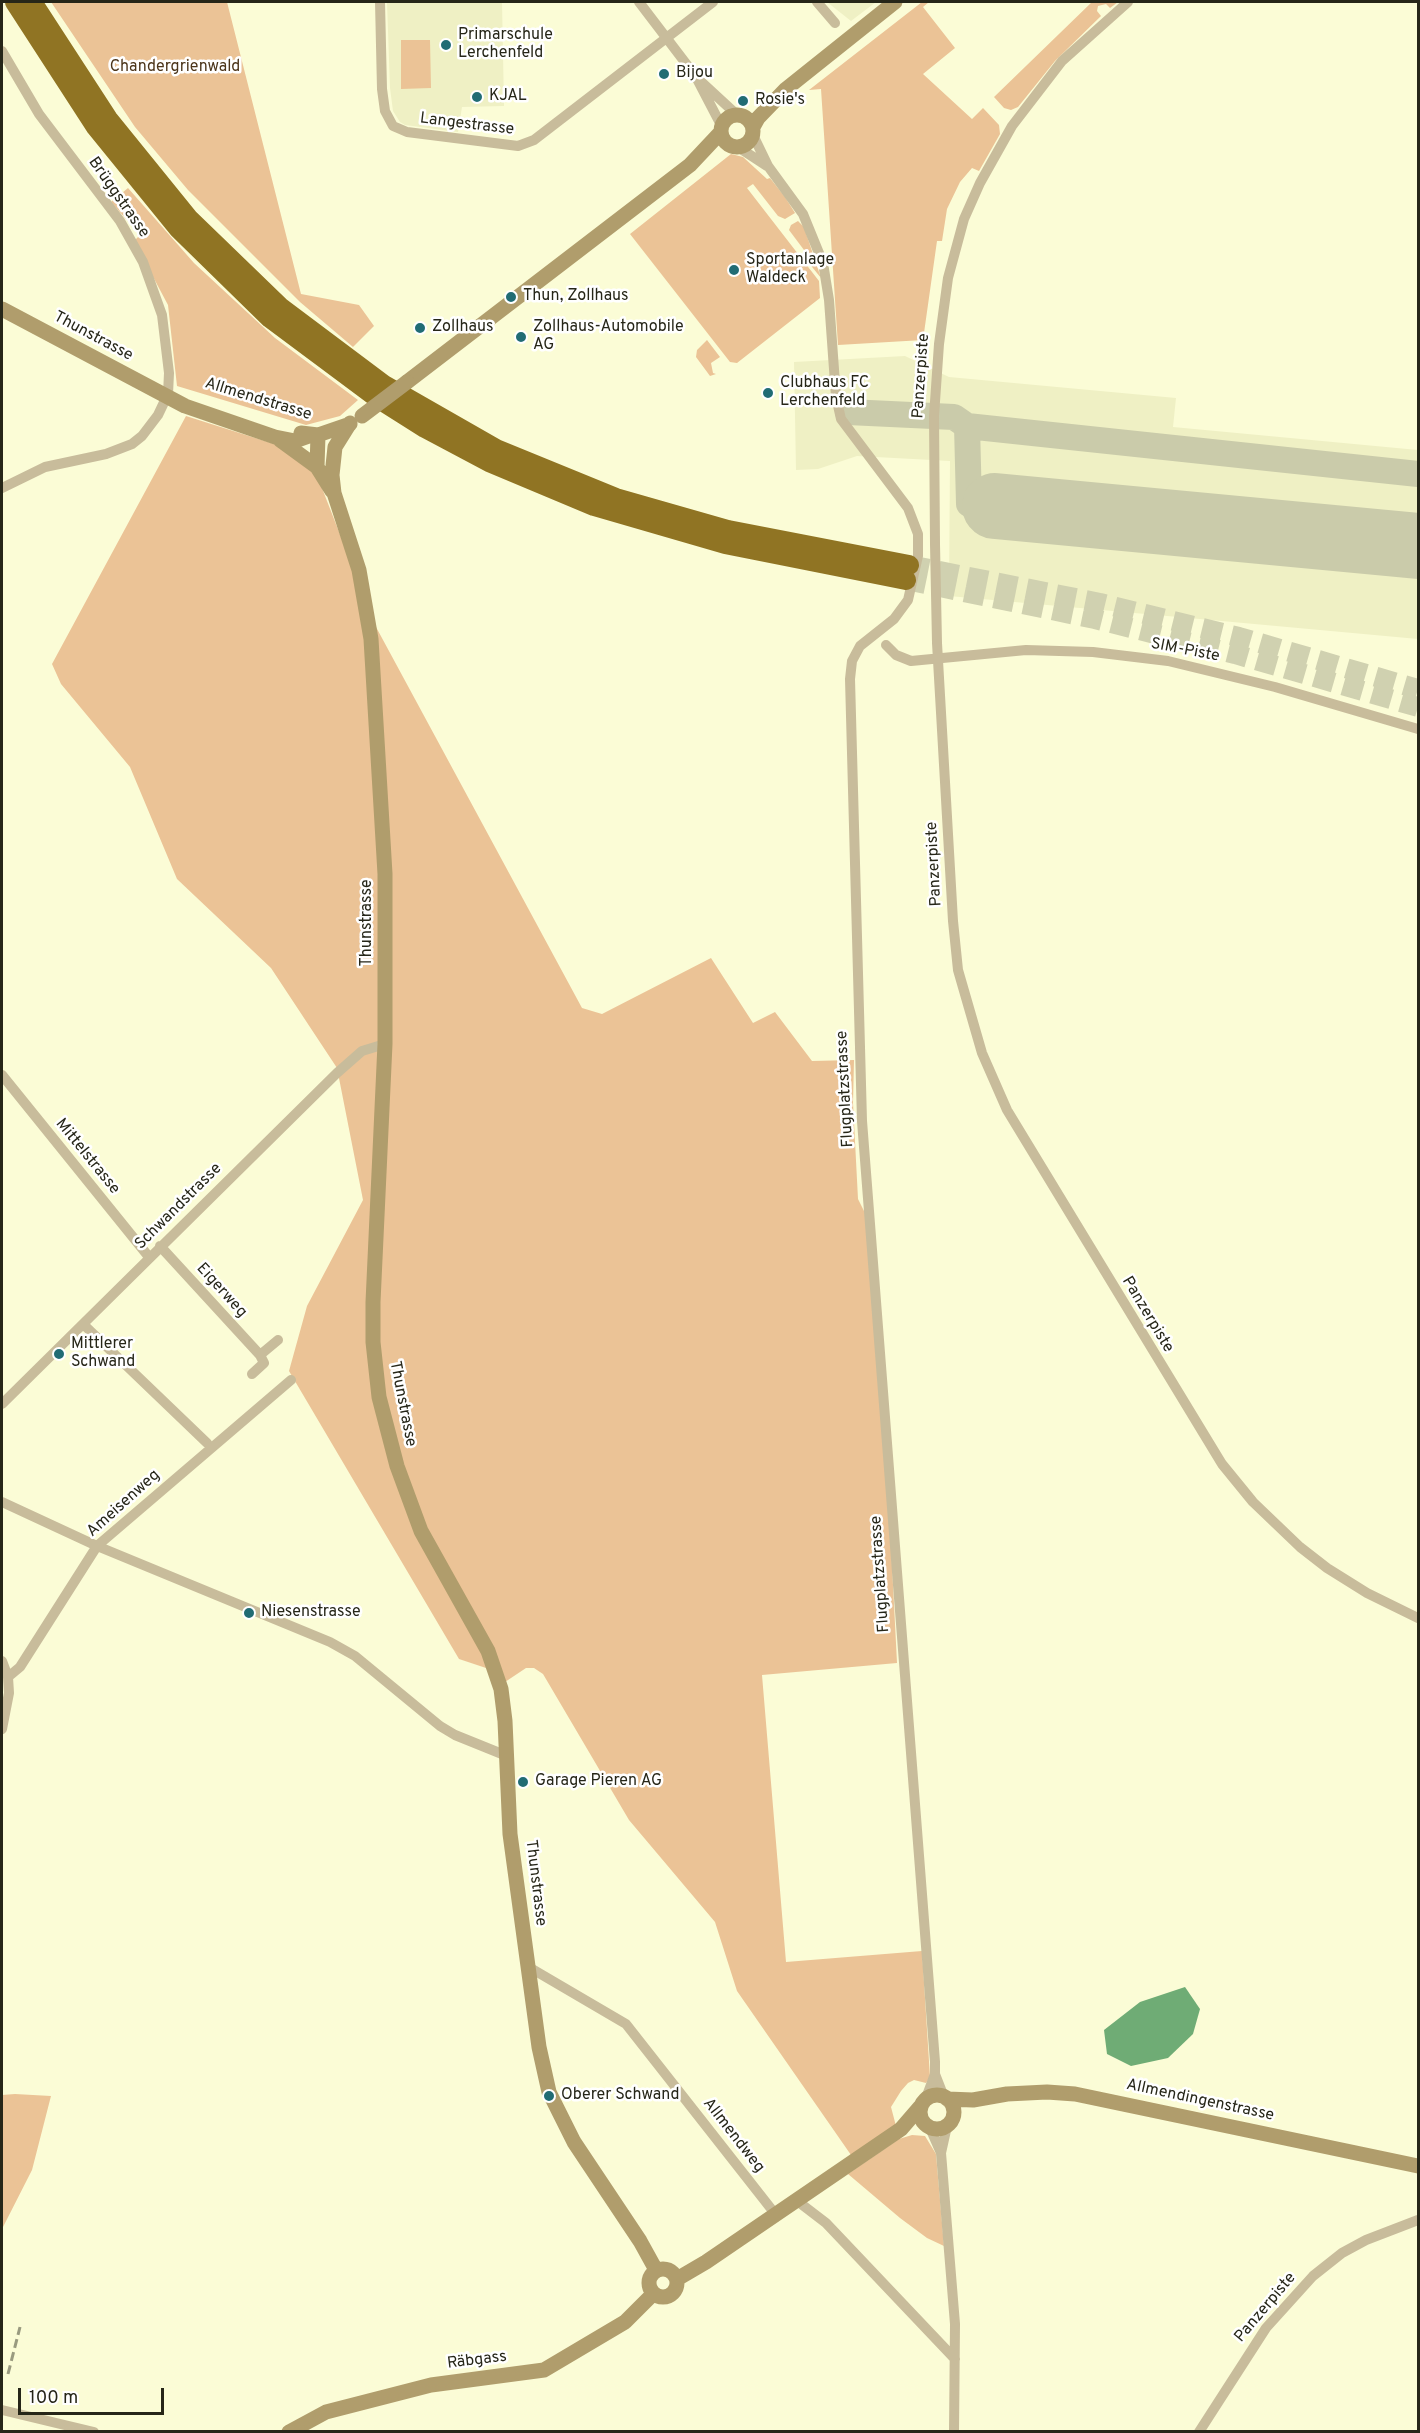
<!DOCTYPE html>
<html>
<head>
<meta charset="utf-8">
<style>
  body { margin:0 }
  #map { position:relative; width:1420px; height:2433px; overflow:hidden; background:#fbfcd6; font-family:Overpass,sans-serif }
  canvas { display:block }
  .frame { position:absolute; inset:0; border:3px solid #262618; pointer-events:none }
  .scale { position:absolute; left:18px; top:2388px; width:146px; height:27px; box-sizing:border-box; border:3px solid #262618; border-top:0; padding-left:8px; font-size:18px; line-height:21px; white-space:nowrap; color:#262618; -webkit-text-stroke:4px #fff; paint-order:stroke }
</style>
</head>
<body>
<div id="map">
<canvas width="1420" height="2433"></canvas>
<div class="frame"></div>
<div class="scale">100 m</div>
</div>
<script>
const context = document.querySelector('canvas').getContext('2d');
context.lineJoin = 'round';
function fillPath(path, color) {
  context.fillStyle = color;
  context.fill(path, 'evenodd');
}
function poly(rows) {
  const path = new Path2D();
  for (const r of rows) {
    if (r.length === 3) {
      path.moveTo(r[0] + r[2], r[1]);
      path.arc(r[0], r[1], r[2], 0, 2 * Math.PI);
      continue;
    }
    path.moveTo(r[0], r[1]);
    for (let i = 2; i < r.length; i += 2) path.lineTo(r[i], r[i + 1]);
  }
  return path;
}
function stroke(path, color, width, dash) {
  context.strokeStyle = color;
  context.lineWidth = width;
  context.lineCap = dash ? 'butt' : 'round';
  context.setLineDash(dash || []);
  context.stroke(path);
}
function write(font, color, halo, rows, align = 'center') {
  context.font = font + ' Overpass,sans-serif';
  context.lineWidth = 5;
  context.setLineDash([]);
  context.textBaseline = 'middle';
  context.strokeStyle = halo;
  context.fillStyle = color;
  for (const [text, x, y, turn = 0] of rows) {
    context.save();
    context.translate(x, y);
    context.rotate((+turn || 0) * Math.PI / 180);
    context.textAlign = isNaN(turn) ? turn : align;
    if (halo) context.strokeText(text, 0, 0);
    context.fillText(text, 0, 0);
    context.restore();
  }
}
const built = poly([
  [387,2,502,2,504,106,462,107,458,132,405,125,400,122,393,111,390,88],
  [827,2,876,2,851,21],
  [905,356,949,377,1176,398,1173,427,1418,450,1418,639,949,596,950,461,857,456,818,469,796,470,794,362]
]);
const green = poly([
  [51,2,227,2,301,294,359,305,374,326,353,347,300,302,188,190,135,127],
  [922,2,929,2,923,7,955,48,923,74,972,119,983,108,999,125,1000,134,979,171,972,168,960,182,947,209,942,241,937,241,923,340,838,345,821,89,809,90],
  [1092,2,1118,2,1110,8,1106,4,1098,6,1097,11,1101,16,1055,61,1018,107,1011,110,1004,108,994,97],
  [401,40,430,40,431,88,401,89],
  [731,154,743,157,767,179,770,178,785,197,795,213,785,219,778,216,753,184,747,188,819,281,820,298,737,363,730,362,630,234],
  [128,188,194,263,275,338,358,400,340,416,306,425,177,386,168,305,134,241,140,235,111,202],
  [798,221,804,227,821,278,804,257,807,254,789,230,791,225],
  [707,340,720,357,711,363,713,373,716,374,710,376,696,357,697,350],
  [186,416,290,449,308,464,320,483,376,627,582,1008,602,1014,711,958,753,1023,775,1012,812,1061,854,1060,853,1103,858,1199,875,1233,897,1663,762,1675,786,1962,922,1951,930,2077,926,2083,914,2080,908,2083,901,2091,891,2107,896,2126,851,2155,737,1991,715,1922,629,1820,543,1674,534,1668,526,1668,505,1682,498,1672,459,1659,289,1371,307,1306,363,1200,337,1068,271,968,177,879,130,767,61,684,52,664],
  [15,2094,51,2096,32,2170,2,2229,2,2095],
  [912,2135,925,2136,936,2154,944,2246,927,2238,900,2218,848,2174,899,2139]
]);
const water = poly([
  [1185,1987,1200,2009,1193,2034,1168,2058,1131,2066,1107,2054,1104,2030,1140,2002]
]);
const taxiway = poly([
  [848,412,954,417,967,426,1418,474],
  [967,426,969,504,995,506]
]);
const runway = poly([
  [995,506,1418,546]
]);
const highwayTunnel = poly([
  [909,565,1100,603,1239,637,1418,689],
  [906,580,1095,619,1235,654,1418,707]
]);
const street = poly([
  [380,2,382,89,385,111,393,126,407,132,518,146,534,140,713,2],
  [639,2,697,78,736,114],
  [817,2,835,23],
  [1128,2,1062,61,1012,126,980,183,964,219,948,278,939,344,934,416,935,544,937,643,953,921,958,970,982,1053,1007,1110,1222,1464,1253,1502,1300,1547,1327,1568,1367,1593,1418,1618],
  [2,51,39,114,120,221,143,262,162,315,169,373,168,394,158,415,142,436,132,444,106,454,45,467,2,488],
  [697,79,721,125],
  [753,135,768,166,803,214,823,263,829,300,836,397,841,419,908,508,918,534,918,556,908,600,894,619,860,646,852,661,850,679,862,1121,935,2062,935,2074,926,2098],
  [738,147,767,166],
  [886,645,896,655,911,661,1026,650,1093,652,1168,661,1275,687,1418,729],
  [2,1075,149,1257],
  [160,1246,260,1355,264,1363,252,1374],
  [83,1324,207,1443],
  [260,1355,278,1340],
  [2,1404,337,1073,362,1051,385,1044],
  [2,1502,97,1546,330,1642,355,1656,440,1726,455,1735,507,1756],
  [2,1661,8,1677,9,1693,2,1729],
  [8,1677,20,1667,97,1546,291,1380],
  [527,1966,626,2024,776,2215],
  [935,2074,944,2097],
  [947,2126,941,2153,955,2324,954,2432],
  [930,2128,941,2153],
  [796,2200,826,2223,955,2359],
  [2,2410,94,2432],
  [1199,2432,1266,2328,1313,2276,1342,2253,1366,2240,1418,2220]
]);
const secondary = poly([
  [737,131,16],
  [753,127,758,118,786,89,895,2],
  [2,309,185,406,275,437,295,441,309,436],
  [407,382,690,165,721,132],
  [350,423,335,447,332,475,334,493,359,570,371,639,385,874,385,1044,373,1302,373,1342,379,1397,397,1466,421,1531,488,1651,501,1689,505,1721,510,1834,539,2047,549,2092,574,2142,640,2241,656,2270],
  [301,433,318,435,350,424],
  [318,435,317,467,332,491],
  [280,440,317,467],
  [937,2112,17],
  [947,2099,973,2100,1007,2094,1047,2092,1075,2094,1418,2166],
  [663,2283,14],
  [677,2279,706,2262,901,2129,920,2107],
  [289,2432,326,2412,431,2385,544,2370,625,2322,653,2294]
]);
const highway = poly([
  [15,2,96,127,178,228,270,318,376,397,425,428,489,462,594,506,725,544,906,580],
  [32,2,108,119,189,219,280,307,384,385,496,449,616,498,728,530,909,565]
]);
const rail = poly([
  [8,2374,20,2327]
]);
const secondaryBridge = poly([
  [362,416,407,382]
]);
const markers = [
  [446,45,6,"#216c74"],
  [664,74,6,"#216c74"],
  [477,97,6,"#216c74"],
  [743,101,6,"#216c74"],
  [734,270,6,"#216c74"],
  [511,297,6,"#216c74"],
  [420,328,6,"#216c74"],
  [521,337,6,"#216c74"],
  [768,393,6,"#216c74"],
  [59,1354,6,"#216c74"],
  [249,1613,6,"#216c74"],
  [523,1782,6,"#216c74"],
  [549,2096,6,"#216c74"]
];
const poiNames = [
  ["Primarschule",458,36],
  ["Lerchenfeld",458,54],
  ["Bijou",676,74],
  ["KJAL",489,97],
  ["Rosie's",755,101],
  ["Sportanlage",746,261],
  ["Waldeck",746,279],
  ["Thun, Zollhaus",523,297],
  ["Zollhaus",432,328],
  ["Zollhaus-Automobile",533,328],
  ["AG",533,346],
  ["Clubhaus FC",780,384],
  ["Lerchenfeld",780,402],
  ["Mittlerer",71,1345],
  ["Schwand",71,1363],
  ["Niesenstrasse",261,1613],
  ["Garage Pieren AG",535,1782],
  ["Oberer Schwand",561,2096]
];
const parkNames = [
  ["Chandergrienwald",175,68]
];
const streetNames = [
  ["Langestrasse",467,125,7],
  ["Brüggstrasse",118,198,55],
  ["Thunstrasse",93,337,28],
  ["Panzerpiste",922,376,-86],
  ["Allmendstrasse",258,400,17],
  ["SIM-Piste",1185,651,11],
  ["Panzerpiste",935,864,-93],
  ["Thunstrasse",368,923,-90],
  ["Flugplatzstrasse",846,1089,-93],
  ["Mittelstrasse",87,1157,51],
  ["Schwandstrasse",179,1207,-45],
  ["Eigerweg",221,1291,48],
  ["Panzerpiste",1147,1315,59],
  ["Thunstrasse",402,1404,79],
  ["Ameisenweg",124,1504,-42],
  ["Flugplatzstrasse",881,1574,-94],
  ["Thunstrasse",535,1883,83],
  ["Allmendingenstrasse",1200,2101,12],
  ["Allmendweg",733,2136,52],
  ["Panzerpiste",1266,2308,-50],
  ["Räbgass",477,2361,-7]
];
fillPath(built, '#eff0c4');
fillPath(green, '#ebc396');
fillPath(water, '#6fac75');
stroke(taxiway, '#cacbaa', 26);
stroke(runway, '#cacbaa', 66);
stroke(highwayTunnel, '#d0d1b0', 20, [20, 10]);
stroke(street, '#c8bc9b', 10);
stroke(secondary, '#b09d6c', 15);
stroke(highway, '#907423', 20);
stroke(rail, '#999a7f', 3, [9, 4.5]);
stroke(secondaryBridge, '#b09d6c', 15);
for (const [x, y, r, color] of markers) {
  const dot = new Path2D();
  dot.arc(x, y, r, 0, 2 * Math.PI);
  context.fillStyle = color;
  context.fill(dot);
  stroke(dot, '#fff', 2);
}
write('16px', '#262618', '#fff', poiNames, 'left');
write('16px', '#4c351a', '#fff', parkNames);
write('16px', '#262618', '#fff', streetNames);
</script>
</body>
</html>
